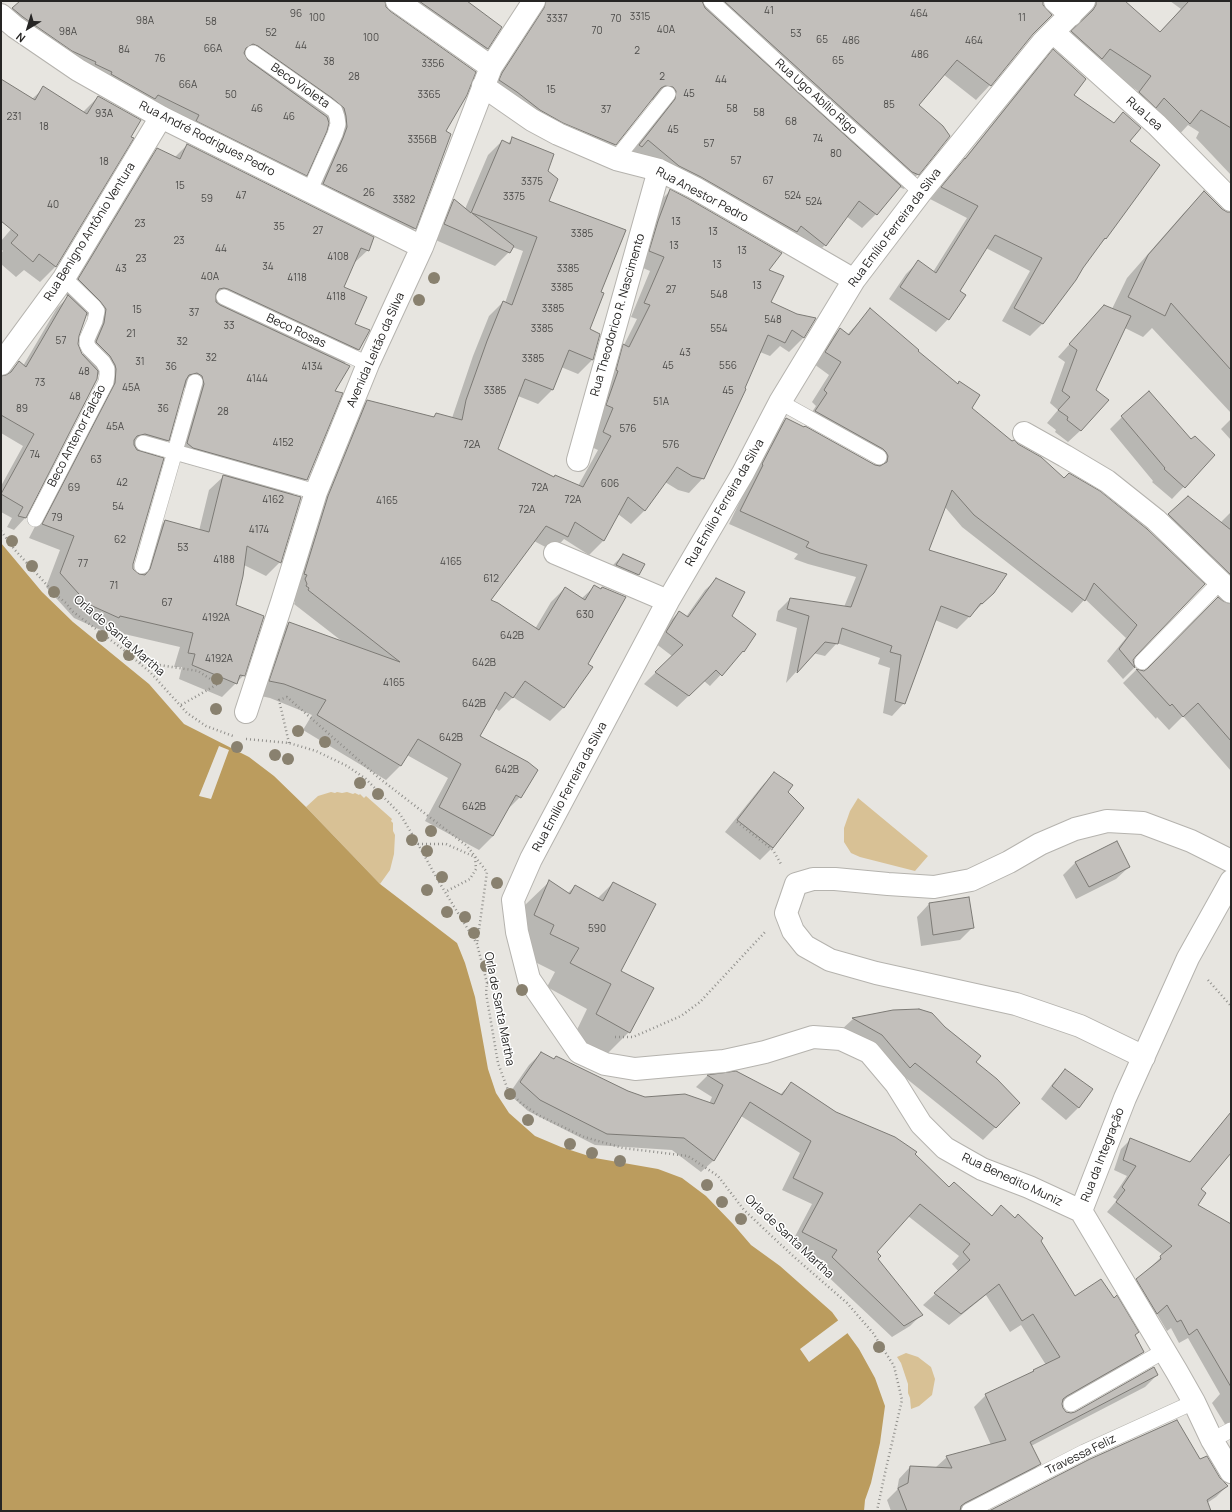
<!DOCTYPE html>
<html>
<head>
<meta charset="utf-8">
<style>
  body { margin:0 }
  #map { position:relative; width:1232px; height:1512px; overflow:hidden; background:#e7e5e0; font-family:Manrope,sans-serif }
  canvas { display:block }
  .frame { position:absolute; inset:0; border:2px solid #262524; pointer-events:none }
  .north { position:absolute; left:8px; top:8px; width:40px; height:40px; -webkit-text-stroke:3px #fff; paint-order:stroke; rotate:218deg; font-size:11px; font-weight:700; line-height:16px; text-align:center; color:#262524 }
  .north::after { content:''; display:block; margin:auto; width:14px; height:18px; background:#262524; clip-path:polygon(50% 0,100% 100%,50% 72%,0 100%) }
</style>
</head>
<body>
<div id="map">
<canvas width="1232" height="1512"></canvas>
<div class="frame"></div>
<div class="north">N</div>
</div>
<script>
const context = document.querySelector('canvas').getContext('2d');
context.lineJoin = 'round';
function fillPath(path, color) {
  context.fillStyle = color;
  context.fill(path, 'evenodd');
}
function poly(rows) {
  const path = new Path2D();
  for (const r of rows) {
    path.moveTo(r[0], r[1]);
    for (let i = 2; i < r.length; i += 2) path.lineTo(r[i], r[i + 1]);
  }
  return path;
}
function stroke(path, color, width, dash) {
  context.strokeStyle = color;
  context.lineWidth = width;
  context.lineCap = dash ? 'butt' : 'round';
  context.setLineDash(dash || []);
  context.stroke(path);
}
function write(font, color, halo, rows, align = 'center') {
  context.font = font + ' Manrope,sans-serif';
  context.lineWidth = 3;
  context.setLineDash([]);
  context.textBaseline = 'middle';
  context.strokeStyle = halo;
  context.fillStyle = color;
  for (const [text, x, y, turn = 0] of rows) {
    context.save();
    context.translate(x, y);
    context.rotate((+turn || 0) * Math.PI / 180);
    context.textAlign = isNaN(turn) ? turn : align;
    if (halo) context.strokeText(text, 0, 0);
    context.fillText(text, 0, 0);
    context.restore();
  }
}
const green = poly([
  [331,792,335,793,337,792,342,793,347,792,353,794,355,793,359,795,360,794,364,798,366,796,392,819,391,821,393,823,393,831,395,835,394,854,390,870,380,884,306,807,318,796],
  [858,798,928,856,915,871,860,857,851,853,844,842,844,828,850,811],
  [906,1353,918,1357,931,1367,935,1379,932,1395,919,1406,911,1409,910,1398,908,1393,908,1384,901,1363,897,1357]
]);
const water = poly([
  [1,543,42,592,73,622,149,684,184,724,249,757,274,776,306,807,380,884,457,943,465,963,475,997,488,1069,496,1093,509,1113,535,1136,561,1147,595,1158,658,1169,682,1178,706,1196,733,1224,751,1245,780,1266,832,1312,859,1349,875,1378,885,1406,880,1443,871,1483,865,1500,864,1511,1,1511]
]);
const pier = poly([
  [219,746,229,750,211,799,199,796],
  [840,1319,849,1332,809,1362,800,1349]
]);
const shadow = poly([
  [21,1,382,1,445,131,450,134,415,228,400,243,309,198,332,130,329,120,326,130,306,175,291,189,1,20],
  [404,1,465,1,501,27,487,49,473,63],
  [527,1,1123,1,1159,33,1181,9,1170,1,1231,1,1231,175,1196,138,1199,132,1188,125,1176,138,1125,107,1138,91,1096,64,1058,46,1079,25,1082,20,1082,12,1055,11,1042,2,1033,33,990,85,976,100,943,74,917,105,918,174,904,189,899,187,876,214,862,228,846,216,825,245,811,259,626,159,661,115,663,106,659,101,651,100,615,145,600,159,486,95],
  [1054,51,1073,95,1113,124,1123,113,1129,142,1106,238,1099,245,1042,324,1030,336,1002,321,1030,271,986,248,959,291,948,319,936,332,889,299,906,274,918,262,933,272,967,218,930,199,961,163,1041,63],
  [1,80,32,99,44,88,83,112,98,97,129,137,132,138,55,267,40,282,24,270,16,277,1,264,1,253,3,251,1,249,1,241,47,187,1,180],
  [513,139,547,172,548,202,600,292,589,330,599,334,592,360,578,374,561,367,552,390,538,404,518,396,496,449,554,478,578,486,598,450,589,446,600,422,593,419,610,359,624,345,637,319,631,317,650,271,636,265,656,205,670,191,768,270,770,302,797,315,815,319,803,338,789,352,780,346,770,356,760,352,703,478,689,493,678,490,665,482,645,510,631,524,618,514,603,541,589,555,564,539,553,551,534,541,489,601,535,629,551,602,565,588,581,599,594,587,564,707,550,721,513,697,499,711,495,708,479,736,520,797,506,811,493,836,479,850,425,821,448,778,407,755,400,766,386,780,303,730,312,715,270,698,256,695,275,638,289,623,343,642,294,604,295,602,289,593,353,415,367,401,432,418,436,414,452,418,473,356,489,316,503,302,505,303,523,251,512,247,509,252,495,266,431,238,440,214,454,200,465,209,488,155,502,141,507,144],
  [187,145,368,250,353,264,343,288,354,324,358,349,344,364,306,480,291,495,280,562,266,576,244,565,235,606,244,675,222,697,179,679,182,667,174,667,180,647,107,630,105,632,74,618,46,587,60,550,29,538,100,401,101,379,97,372,96,379,25,518,14,530,7,527,12,518,1,512,1,486,23,446,1,433,1,377,5,377,19,362,23,366,57,308,68,297,65,294,143,164,157,150,174,158],
  [86,314,92,323,90,338,82,356,77,345,78,335],
  [183,387,188,390,179,462,225,475,209,490,199,531,165,521,151,535,139,576,132,569,132,563,153,456,168,440],
  [1204,192,1221,210,1231,214,1231,413,1152,328,1143,337,1125,328,1095,390,1081,430,1068,442,1055,432,1056,430,1047,423,1058,410,1050,403,1065,362,1058,357,1104,306,1112,309,1127,278,1183,214],
  [870,310,917,352,971,408,1012,442,1204,584,1132,660,1134,668,1123,679,1107,661,1126,638,1085,599,1072,613,962,527,945,507,928,551,993,593,957,629,935,620,904,703,892,716,883,713,890,668,878,664,880,658,837,643,825,656,813,653,786,683,797,628,776,621,778,611,790,599,844,607,856,577,808,564,794,559,798,554,729,524,774,431,786,419,877,466,871,461,804,424,816,406,812,402,829,375,814,364,828,341,840,329,847,335],
  [1122,417,1191,441,1214,455,1172,499,1152,482,1153,481,1110,429],
  [1231,419,1231,440,1221,429],
  [1188,498,1220,523,1231,512,1231,572,1218,585,1157,527],
  [623,555,638,574,620,593,598,584,605,573],
  [717,579,731,616,755,634,743,651,710,686,704,681,677,707,644,684,672,656,655,643,667,624,679,612,686,617,705,590],
  [1231,614,1231,771,1183,716,1169,730,1157,717,1156,719,1123,683,1136,670,1144,672],
  [774,773,786,792,803,808,772,848,760,860,725,832,762,786],
  [1116,842,1129,867,1116,879,1076,899,1063,875,1075,863],
  [549,882,567,894,575,886,597,899,613,883,620,971,629,1032,605,1056,573,1038,587,1009,547,987,555,972,527,958,511,940,525,905],
  [968,898,973,927,960,940,921,946,917,917,929,904],
  [893,1011,945,1028,975,1063,1019,1103,983,1140,902,1075,841,1030,853,1019],
  [541,1053,553,1060,645,1098,709,1104,712,1097,696,1087,707,1076,736,1072,780,1095,791,1083,835,1113,913,1154,949,1188,991,1217,1001,1206,1014,1218,1018,1215,1039,1240,1075,1297,1134,1335,1143,1352,1131,1363,1061,1403,1062,1409,1066,1412,1071,1414,1076,1413,1157,1375,1145,1387,1031,1446,1040,1464,1028,1475,959,1511,891,1511,887,1500,897,1490,899,1479,910,1467,935,1468,947,1457,991,1445,974,1407,986,1395,1046,1365,1021,1325,1010,1332,986,1295,949,1325,923,1305,959,1272,952,1264,959,1256,908,1216,876,1252,877,1259,921,1315,910,1326,892,1337,821,1270,826,1262,791,1244,812,1204,782,1190,800,1153,741,1116,713,1161,701,1172,672,1150,595,1145,528,1111,509,1094,529,1065],
  [1065,1070,1092,1089,1078,1108,1066,1120,1041,1099,1053,1083],
  [1222,1124,1231,1133,1231,1151,1200,1189,1196,1205,1231,1225,1231,1434,1212,1403,1220,1394,1188,1338,1179,1343,1171,1328,1167,1331,1157,1314,1147,1323,1127,1290,1151,1268,1151,1267,1163,1255,1107,1212,1117,1200,1113,1197,1127,1176,1114,1170,1121,1149,1130,1140,1189,1163],
  [1199,1461,1227,1486,1216,1497,1195,1511,991,1511]
]);
const building = poly([
  [20,1,385,1,386,7,390,11,476,72,467,95,446,131,451,134,416,229,323,184,343,138,347,127,346,116,344,108,332,98,258,46,253,44,246,48,244,53,248,60,327,117,329,123,327,131,307,176,196,121,199,115,158,95,155,99,111,74,112,72,95,64,96,62,72,51,23,17,12,8,20,1],
  [419,1,467,1,502,27,488,49,419,1],
  [546,1,702,1,705,8,901,186,877,215,859,201,826,246,801,226,797,232,701,177,679,166,648,140,642,147,639,145,675,99,676,91,673,87,665,86,661,88,616,145,563,123,540,110,517,92,499,80,502,73,544,8,546,1],
  [724,1,1043,1,1043,5,1052,15,1033,34,991,86,957,60,919,105,943,126,950,136,919,175,912,172,724,1],
  [1096,1,1125,1,1160,32,1189,1,1231,1,1231,128,1201,110,1190,124,1164,98,1156,108,1139,92,1151,76,1110,49,1102,59,1071,31,1093,10,1096,5,1096,1],
  [1053,49,1086,79,1074,95,1114,123,1123,112,1141,128,1130,141,1160,165,1106,239,1105,238,1083,268,1076,280,1043,324,1014,308,1042,258,995,235,960,291,966,295,949,320,900,287,918,260,936,273,978,206,941,187,965,158,965,159,1053,49],
  [1,79,35,100,43,86,87,114,98,96,141,120,131,137,134,138,56,267,39,254,33,262,11,243,18,235,1,221,1,79],
  [512,137,554,154,548,171,558,179,549,201,626,230,601,292,604,293,590,329,600,334,593,360,569,350,553,390,525,379,498,449,554,477,555,475,583,487,611,436,603,432,613,408,606,405,618,371,616,370,623,344,629,347,650,305,644,303,664,257,649,251,658,221,670,189,689,199,782,253,769,270,784,276,771,302,797,314,816,318,804,338,792,330,785,343,768,335,745,388,746,389,704,479,692,476,677,467,645,511,628,497,604,541,575,522,568,537,546,526,491,600,498,603,539,630,565,587,585,600,594,585,601,589,602,587,626,597,588,664,593,667,564,708,525,681,513,698,505,692,480,736,528,762,538,770,521,798,516,795,493,836,439,807,461,764,418,739,401,766,317,715,326,700,284,684,269,681,289,622,400,662,308,590,309,588,306,586,307,584,305,579,307,575,304,574,328,496,367,400,434,417,436,413,462,420,466,400,487,341,503,301,512,305,537,237,472,213,514,246,510,253,444,224,454,199,471,213,502,140,510,144,512,137],
  [187,144,374,237,369,251,361,248,344,287,367,297,355,324,370,330,359,350,228,289,224,288,219,289,216,294,216,302,220,305,350,366,335,391,343,393,307,480,193,448,187,443,204,384,202,376,197,373,189,375,186,380,169,441,145,434,137,436,134,440,134,445,137,450,164,458,133,564,133,569,139,574,145,575,150,569,165,520,209,532,223,475,301,497,281,563,247,546,243,576,236,605,264,616,245,676,240,675,237,684,192,665,195,654,188,653,193,633,120,616,119,618,88,604,60,573,74,536,42,524,115,383,116,369,115,365,110,356,96,342,104,323,106,309,100,301,78,279,157,148,180,159,187,144],
  [1204,191,1222,209,1227,212,1231,212,1231,370,1171,303,1165,316,1128,297,1148,255,1204,191],
  [68,295,87,313,79,336,78,344,82,354,98,371,97,379,26,518,18,516,23,507,1,494,34,434,1,415,1,376,6,375,11,372,19,361,26,367,68,295],
  [1104,305,1131,316,1096,390,1109,400,1081,431,1067,420,1068,417,1058,410,1070,397,1062,391,1077,350,1069,344,1104,305],
  [870,308,919,350,918,351,958,384,959,381,980,395,972,408,1012,441,1014,440,1018,444,1041,457,1064,478,1069,473,1100,491,1147,529,1205,584,1136,656,1133,660,1135,668,1119,649,1137,625,1094,583,1085,601,974,515,952,490,929,550,1007,574,994,593,982,604,981,603,970,617,941,606,905,704,895,701,901,655,890,652,892,646,842,628,838,644,825,642,797,673,809,616,787,609,790,598,851,607,867,565,820,553,806,547,809,542,740,511,763,465,762,464,786,418,804,427,805,426,875,465,880,466,887,462,888,456,886,452,883,449,815,411,827,393,824,390,841,362,825,352,840,328,849,335,870,308],
  [1149,391,1191,439,1195,436,1215,455,1185,488,1164,469,1165,468,1121,416,1149,391],
  [1188,496,1231,530,1231,575,1168,514,1188,496],
  [623,554,645,564,639,575,616,565,623,554],
  [716,578,745,592,732,616,756,634,744,652,743,651,722,676,716,670,689,696,655,672,683,645,666,632,679,611,688,617,716,578],
  [1218,597,1223,601,1231,604,1231,741,1198,703,1183,717,1172,704,1170,706,1136,669,1144,671,1148,668,1218,597],
  [774,772,793,785,788,792,804,808,773,848,737,820,774,772],
  [1117,841,1130,867,1089,887,1075,862,1117,841],
  [549,880,570,894,575,885,603,901,613,882,656,904,621,971,654,988,630,1033,596,1014,611,984,570,963,579,948,550,934,554,925,534,915,549,880],
  [969,897,974,928,933,935,929,903,969,897],
  [919,1009,932,1013,945,1027,981,1056,976,1062,997,1079,1020,1103,996,1128,915,1063,910,1068,882,1035,852,1018,893,1010,919,1009],
  [541,1052,554,1059,556,1056,628,1091,645,1097,685,1094,714,1104,723,1085,707,1075,736,1071,782,1095,791,1082,836,1112,895,1137,917,1152,915,1154,949,1187,954,1182,992,1216,1001,1205,1015,1218,1018,1214,1043,1238,1041,1241,1075,1296,1101,1279,1114,1298,1117,1295,1139,1332,1135,1335,1144,1352,1067,1396,1063,1399,1062,1404,1063,1408,1066,1412,1071,1413,1075,1412,1154,1367,1158,1375,1030,1442,1041,1464,965,1503,961,1506,960,1511,907,1511,898,1488,908,1483,910,1466,952,1468,946,1456,1006,1440,985,1394,1034,1371,1033,1370,1060,1357,1033,1314,1022,1321,999,1284,961,1314,934,1293,970,1260,963,1252,970,1244,920,1204,877,1252,881,1256,878,1259,923,1315,904,1326,832,1257,837,1250,802,1232,823,1193,793,1178,811,1141,750,1102,714,1161,684,1138,607,1134,540,1100,520,1082,541,1052],
  [1065,1069,1093,1089,1079,1108,1052,1086,1065,1069],
  [1231,1112,1231,1153,1201,1189,1206,1193,1198,1205,1231,1224,1231,1387,1197,1329,1189,1335,1181,1320,1177,1322,1167,1305,1157,1314,1136,1279,1161,1259,1160,1256,1172,1246,1116,1202,1125,1190,1122,1187,1136,1166,1123,1160,1130,1138,1190,1162,1231,1112],
  [1177,1420,1200,1459,1207,1456,1220,1478,1228,1486,1207,1500,1211,1511,989,1511,1088,1460,1177,1420]
]);
const path = poly([
  [1,531,15,550,56,595,66,603,72,611,120,647,150,672,187,713,206,726,233,736],
  [140,662,198,671,218,684,181,705],
  [246,739,289,743,316,751,347,766,366,779,400,814,418,844,439,882,477,944,487,983,486,993,498,1063,508,1090,521,1103,538,1115,584,1137,623,1148,688,1156,718,1176,744,1210,793,1256,847,1303,873,1333,894,1366,902,1400,885,1473,877,1511],
  [289,743,279,700,287,697,379,778,467,846,487,872,477,944],
  [737,822,773,850,781,864],
  [418,844,446,844,475,857,476,869,470,879,445,892],
  [1208,980,1231,1006],
  [487,983,502,980],
  [615,1037,633,1037,681,1016,700,1002,765,932]
]);
const lane = poly([
  [711,1,800,83,921,192],
  [253,53,327,105,335,111,337,117,338,124,335,134,309,192],
  [616,159,668,94],
  [224,297,368,364],
  [780,402,879,457],
  [143,443,316,492],
  [35,519,106,382,107,375,107,369,103,362,89,348,87,344,87,339,95,321,97,311,94,307,64,278],
  [142,566,195,382],
  [1142,662,1220,582],
  [1071,1404,1164,1351],
  [1212,1440,1231,1430],
  [969,1511,1084,1452,1194,1402]
]);
const street = poly([
  [397,1,491,67],
  [1055,1,1071,15],
  [1084,1,1043,42,921,192,854,280,780,402,743,473,668,601,531,859,513,900,517,932,529,979,579,1052,605,1064,635,1069,724,1061,765,1052,813,1037,841,1039,869,1052,896,1084,921,1124,945,1148,982,1169,1029,1187,1081,1211,1177,1372,1194,1402,1212,1440,1231,1472],
  [1,15,15,27,78,70,161,117,422,247],
  [1053,32,1157,125,1231,200],
  [483,86,532,120,558,134,616,159,659,170,695,188,854,280],
  [1,364,64,278,161,117],
  [1024,433,1065,456,1107,481,1156,520,1231,592],
  [578,460,659,170],
  [555,553,668,601],
  [246,712,282,602,316,492,368,364,422,247,491,67,534,1],
  [1144,1057,1080,1026,1016,1004,876,973,830,960,805,946,793,931,786,913,796,884,813,879,835,879,888,884,934,887,971,880,1009,862,1040,844,1075,829,1107,821,1143,823,1191,841,1231,861],
  [1081,1211,1125,1098,1188,958,1231,881]
]);
const trees = [
  [434,278],
  [419,300],
  [12,541],
  [32,566],
  [54,592],
  [102,636],
  [129,655],
  [217,679],
  [216,709],
  [298,731],
  [325,742],
  [237,747],
  [275,755],
  [288,759],
  [360,783],
  [378,794],
  [431,831],
  [412,840],
  [427,851],
  [442,877],
  [497,883],
  [427,890],
  [447,912],
  [465,917],
  [474,933],
  [486,966],
  [522,990],
  [510,1094],
  [528,1120],
  [570,1144],
  [592,1153],
  [620,1161],
  [707,1185],
  [722,1202],
  [741,1219],
  [879,1347]
];
const numberNames = [
  ["41",769,11],
  ["96",296,14],
  ["464",919,14],
  ["3315",640,17],
  ["100",317,18],
  ["11",1022,18],
  ["3337",557,19],
  ["70",616,19],
  ["98A",145,21],
  ["58",211,22],
  ["40A",666,30],
  ["70",597,31],
  ["98A",68,32],
  ["52",271,33],
  ["53",796,34],
  ["100",371,38],
  ["65",822,40],
  ["486",851,41],
  ["464",974,41],
  ["44",301,46],
  ["66A",213,49],
  ["84",124,50],
  ["2",637,51],
  ["486",920,55],
  ["76",160,59],
  ["65",838,61],
  ["38",329,62],
  ["3356",433,64],
  ["28",354,77],
  ["2",662,77],
  ["44",721,80],
  ["66A",188,85],
  ["15",551,90],
  ["45",689,94],
  ["50",231,95],
  ["3365",429,95],
  ["85",889,105],
  ["46",257,109],
  ["58",732,109],
  ["37",606,110],
  ["58",759,113],
  ["93A",104,114],
  ["231",14,117],
  ["46",289,117],
  ["68",791,122],
  ["18",44,127],
  ["45",673,130],
  ["74",818,139],
  ["3356B",422,140],
  ["57",709,144],
  ["80",836,154],
  ["57",736,161],
  ["18",104,162],
  ["26",342,169],
  ["67",768,181],
  ["3375",532,182],
  ["15",180,186],
  ["26",369,193],
  ["47",241,196],
  ["524",793,196],
  ["3375",514,197],
  ["59",207,199],
  ["3382",404,200],
  ["524",814,202],
  ["40",53,205],
  ["13",676,222],
  ["23",140,224],
  ["35",279,227],
  ["27",318,231],
  ["13",713,232],
  ["3385",582,234],
  ["23",179,241],
  ["13",674,246],
  ["44",221,249],
  ["13",742,251],
  ["4108",338,257],
  ["23",141,259],
  ["13",717,265],
  ["34",268,267],
  ["43",121,269],
  ["3385",568,269],
  ["40A",210,277],
  ["4118",297,278],
  ["13",757,286],
  ["3385",562,288],
  ["27",671,290],
  ["548",719,295],
  ["4118",336,297],
  ["3385",553,309],
  ["15",137,310],
  ["37",194,313],
  ["548",773,320],
  ["33",229,326],
  ["3385",542,329],
  ["554",719,329],
  ["21",131,334],
  ["57",61,341],
  ["32",182,342],
  ["43",685,353],
  ["32",211,358],
  ["3385",533,359],
  ["31",140,362],
  ["45",668,366],
  ["556",728,366],
  ["36",171,367],
  ["4134",312,367],
  ["48",84,372],
  ["4144",257,379],
  ["73",40,383],
  ["45A",131,388],
  ["3385",495,391],
  ["45",728,391],
  ["48",75,397],
  ["51A",661,402],
  ["89",22,409],
  ["36",163,409],
  ["28",223,412],
  ["45A",115,427],
  ["576",628,429],
  ["4152",283,443],
  ["72A",472,445],
  ["576",671,445],
  ["74",35,455],
  ["63",96,460],
  ["42",122,483],
  ["606",610,484],
  ["69",74,488],
  ["72A",540,488],
  ["4162",273,500],
  ["72A",573,500],
  ["4165",387,501],
  ["54",118,507],
  ["72A",527,510],
  ["79",57,518],
  ["4174",259,530],
  ["62",120,540],
  ["53",183,548],
  ["4188",224,560],
  ["4165",451,562],
  ["77",83,564],
  ["612",491,579],
  ["71",114,586],
  ["67",167,603],
  ["630",585,615],
  ["4192A",216,618],
  ["642B",512,636],
  ["4192A",219,659],
  ["642B",484,663],
  ["4165",394,683],
  ["642B",474,704],
  ["642B",451,738],
  ["642B",507,770],
  ["642B",474,807],
  ["590",597,929]
];
const streetNames = [
  ["Beco Violeta",300,86,35],
  ["Rua Ugo Abílio Rigo",816,97,42],
  ["Rua Lea",1144,114,42],
  ["Rua André Rodrigues Pedro",207,139,27],
  ["Rua Anestor Pedro",702,195,28],
  ["Rua Emílio Ferreira da Silva",895,228,-53],
  ["Rua Benigno Antônio Ventura",90,232,-58],
  ["Rua Theodorico R. Nascimento",618,315,-74],
  ["Beco Rosas",296,331,25],
  ["Avenida Leitão da Silva",376,350,-66],
  ["Beco Antenor Falcão",77,436,-63],
  ["Rua Emílio Ferreira da Silva",725,503,-60],
  ["Orla de Santa Martha",119,636,41],
  ["Rua Emílio Ferreira da Silva",570,787,-62],
  ["Orla de Santa Martha",499,1009,79],
  ["Rua da Integração",1103,1155,-69],
  ["Rua Benedito Muniz",1012,1180,25],
  ["Orla de Santa Martha",789,1237,43],
  ["Travessa Feliz",1081,1455,-26]
];
fillPath(green, '#d8c195');
fillPath(water, '#bb9c5e');
fillPath(pier, '#e7e5e0');
fillPath(shadow, '#0003');
fillPath(building, '#c2bfbb');
stroke(building, '#7c7a75', 1);
stroke(lane, '#b5b3ae', 16);
stroke(street, '#b5b3ae', 24);
stroke(path, '#908f8b', 2.5, [1, 3]);
stroke(lane, '#fff', 15);
stroke(street, '#fff', 22);
context.fillStyle = '#89816f';
for (const [x, y] of trees) {
  context.beginPath();
  context.arc(x, y, 6, 0, 2 * Math.PI);
  context.fill();
}
write('10px', '#4d4c4a', null, numberNames);
write('12px', '#262524', '#fff', streetNames);
</script>
</body>
</html>
